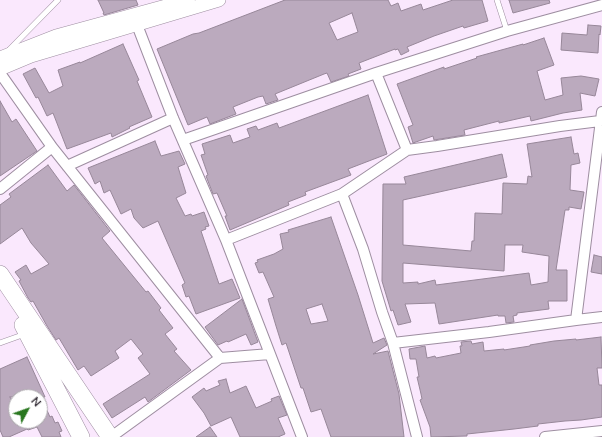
<!DOCTYPE html>
<html>
<head>
<meta charset="utf-8">
<style>
  body { margin:0 }
  #map { position:relative; width:602px; height:437px; overflow:hidden; background:#fae8fd; font-family:Mulish,sans-serif }
  canvas { display:block }
  .north { position:absolute; left:8px; top:389px; width:40px; height:40px; box-sizing:border-box; background:#fff; border:1px solid #aba9ac; border-radius:50%; rotate:49deg; font-size:11px; font-weight:700; line-height:16px; text-align:center; color:#2e2830 }
  .north::after { content:''; display:block; margin:auto; width:14px; height:18px; background:#29771f; clip-path:polygon(50% 0,100% 100%,50% 72%,0 100%) }
</style>
</head>
<body>
<div id="map">
<canvas width="602" height="437"></canvas>
<div class="north">N</div>
</div>
<script>
const context = document.querySelector('canvas').getContext('2d');
context.lineJoin = 'round';
function fillPath(path, color) {
  context.fillStyle = color;
  context.fill(path, 'evenodd');
}
function poly(rows) {
  const path = new Path2D();
  for (const r of rows) {
    path.moveTo(r[0], r[1]);
    for (let i = 2; i < r.length; i += 2) path.lineTo(r[i], r[i + 1]);
  }
  return path;
}
function stroke(path, color, width, dash) {
  context.strokeStyle = color;
  context.lineWidth = width;
  context.lineCap = dash ? 'butt' : 'round';
  context.setLineDash(dash || []);
  context.stroke(path);
}
const building = poly([
  [98,0,136,0,138,5,104,15,103,13,104,13,98,0],
  [285,0,388,0,391,6,398,3,401,11,421,4,423,10,453,0,482,0,488,21,464,28,463,26,434,36,407,47,409,51,401,55,398,49,395,50,395,49,359,63,361,69,348,74,349,76,331,82,327,73,324,74,275,94,278,100,266,104,263,96,258,97,233,107,236,114,210,124,207,117,188,125,157,49,193,34,199,33,285,0],
  [352,13,358,32,337,40,329,23,352,13],
  [509,0,549,0,550,3,513,13,509,0],
  [588,25,601,26,600,35,599,34,598,53,561,50,562,33,587,35,588,25],
  [544,38,554,65,537,71,545,100,563,95,561,78,581,76,599,79,595,96,580,93,582,110,563,113,531,121,530,116,499,123,499,121,464,130,465,135,434,140,433,136,413,143,408,127,413,125,397,84,444,67,444,69,477,58,476,57,523,44,523,45,544,38],
  [123,44,139,80,137,81,152,117,129,127,130,128,112,137,111,133,67,149,53,113,47,116,38,97,36,98,23,74,35,68,49,93,63,86,58,70,80,62,80,63,123,44],
  [368,95,387,154,348,169,351,175,305,192,306,195,288,202,289,205,230,230,225,216,227,216,217,193,213,194,206,176,208,175,201,155,205,154,202,144,230,135,233,143,250,137,247,129,256,126,258,130,277,123,279,128,368,95],
  [0,101,12,122,16,119,37,151,0,176,0,101],
  [571,137,574,154,578,153,580,163,571,165,570,190,584,192,581,209,569,207,569,210,565,210,556,270,567,270,567,301,548,301,549,309,517,313,517,315,513,316,514,322,506,323,505,316,498,316,498,315,439,324,435,303,405,304,411,322,398,325,393,310,391,311,382,281,383,184,406,184,404,177,502,154,507,177,403,200,403,245,471,251,472,241,474,241,475,213,502,214,503,183,527,184,528,176,532,177,527,144,571,137],
  [505,245,523,245,522,252,549,256,548,282,531,285,529,273,436,285,435,280,418,284,418,282,403,283,403,263,504,271,505,245],
  [155,141,161,156,179,151,185,164,178,167,186,193,176,198,185,216,191,214,192,216,204,212,209,226,205,227,206,229,201,231,219,284,232,279,240,298,196,314,189,296,186,297,182,285,185,283,158,221,143,228,134,218,131,209,121,214,110,190,104,193,100,181,95,184,88,168,155,141],
  [48,165,67,191,74,185,110,231,102,238,146,292,148,291,161,308,159,310,173,328,165,334,177,349,174,351,191,370,148,402,145,397,112,418,103,404,150,374,138,358,143,354,131,339,115,351,119,358,91,376,84,366,78,370,59,338,56,340,47,326,33,301,31,302,28,298,19,281,21,280,15,272,26,265,31,274,49,264,31,243,22,228,0,244,0,205,11,197,9,194,48,165],
  [331,217,358,295,373,343,384,338,387,345,373,354,388,351,399,394,404,437,331,437,321,409,311,412,303,388,301,388,286,343,282,345,276,326,268,299,274,297,263,272,259,273,255,263,258,262,257,260,274,254,283,249,280,234,289,232,288,230,331,217],
  [322,304,328,321,311,324,306,309,322,304],
  [594,255,602,257,602,274,591,272,594,255],
  [242,299,258,342,251,345,246,334,228,342,227,341,218,345,205,327,242,299],
  [601,337,602,368,597,368,599,385,602,385,602,417,581,420,565,421,538,424,538,426,514,429,467,434,467,436,431,437,430,427,420,400,422,399,421,394,417,377,419,377,416,359,410,359,409,349,425,346,427,358,435,356,436,358,461,353,460,346,462,346,461,342,471,341,472,344,483,342,484,351,504,349,504,350,530,346,530,345,554,341,576,339,576,340,601,337],
  [27,357,45,397,41,397,50,417,52,416,55,423,58,422,62,431,59,432,61,437,42,437,37,427,28,430,27,429,9,437,3,437,0,430,0,369,27,357],
  [10,397,40,397,40,421,16,421,16,409,10,397],
  [226,379,230,393,246,386,256,408,272,401,271,399,279,396,287,415,278,418,285,434,278,437,240,437,231,417,211,426,204,413,192,397,204,388,206,391,220,385,218,381,226,379],
  [210,427,217,437,196,437,210,427]
]);
const service = poly([
  [497,0,507,31],
  [8,51,58,0],
  [0,343,25,334]
]);
const minor = poly([
  [134,17,173,118,226,240,302,437],
  [0,73,52,147,0,189],
  [376,73,407,150,437,146,560,126,600,121],
  [602,112,576,320,602,317],
  [183,140,376,73,507,31,602,5],
  [52,147,220,358,111,437],
  [407,150,342,194,363,249,382,312,393,343,489,332,576,320],
  [67,166,173,118],
  [226,240,342,194],
  [393,343,417,437],
  [220,358,270,354],
  [545,437,602,431]
]);
const tertiary = poly([
  [0,58,56,36,188,0],
  [0,69,31,56,219,0]
]);
const primary = poly([
  [0,274,110,437],
  [23,325,81,437]
]);
fillPath(building, '#bbaabe');
stroke(building, '#978799', 1);
stroke(service, '#9e8ea1', 6);
stroke(minor, '#9e8ea1', 12);
stroke(tertiary, '#9e8ea1', 14);
stroke(primary, '#9e8ea1', 18);
stroke(service, '#fff', 5);
stroke(minor, '#fff', 10);
stroke(tertiary, '#fff', 13);
stroke(primary, '#fff', 17);
</script>
</body>
</html>
